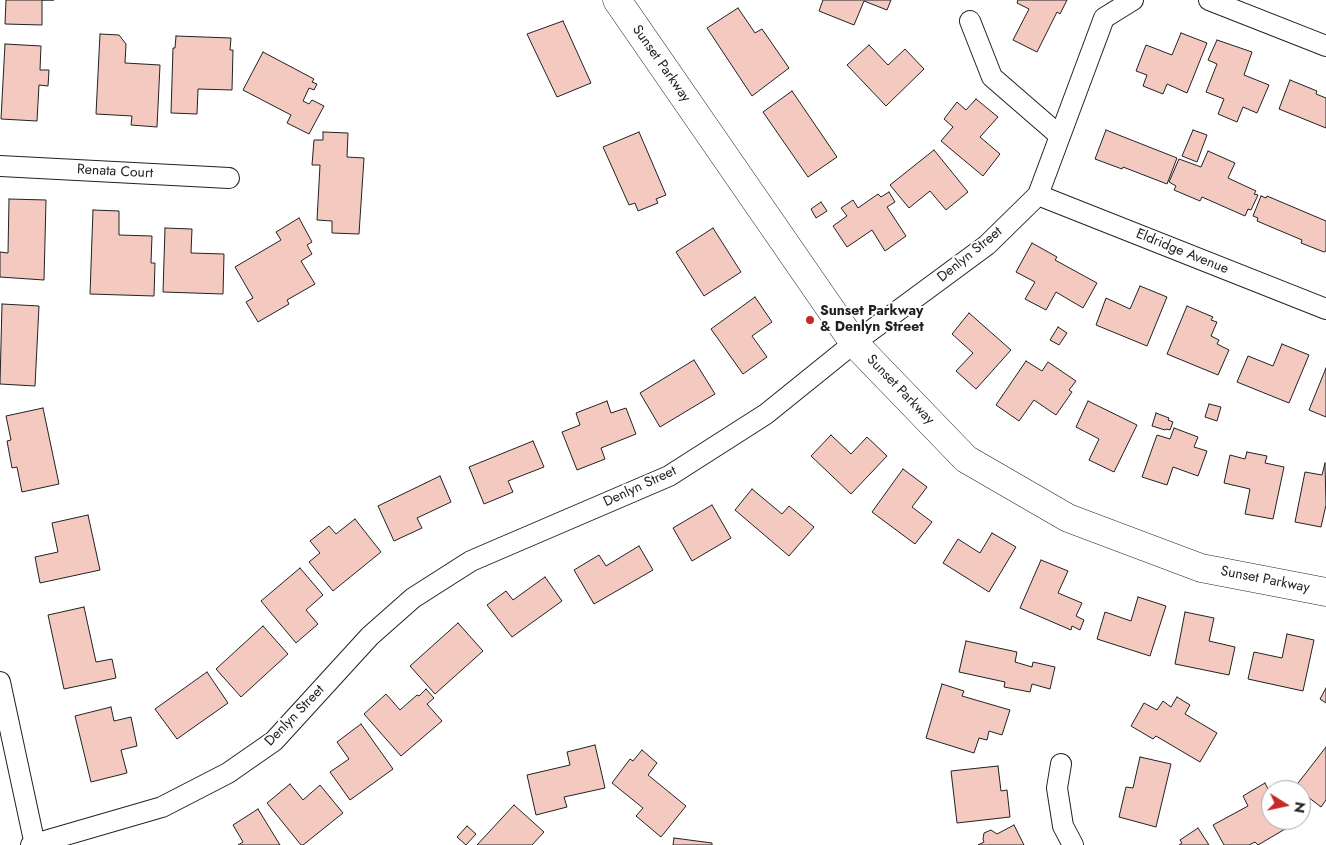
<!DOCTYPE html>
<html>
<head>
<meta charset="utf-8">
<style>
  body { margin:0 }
  #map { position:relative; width:1326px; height:845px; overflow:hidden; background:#fff; font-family:Jost,sans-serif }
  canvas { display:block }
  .north { position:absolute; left:1261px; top:780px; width:50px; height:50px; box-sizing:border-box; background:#fff; border:1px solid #a7a7a7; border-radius:50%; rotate:100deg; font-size:14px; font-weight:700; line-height:20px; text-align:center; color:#222 }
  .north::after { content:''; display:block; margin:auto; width:18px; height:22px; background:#c62828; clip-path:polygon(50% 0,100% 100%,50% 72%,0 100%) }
</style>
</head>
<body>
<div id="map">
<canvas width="1326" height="845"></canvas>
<div class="north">N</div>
</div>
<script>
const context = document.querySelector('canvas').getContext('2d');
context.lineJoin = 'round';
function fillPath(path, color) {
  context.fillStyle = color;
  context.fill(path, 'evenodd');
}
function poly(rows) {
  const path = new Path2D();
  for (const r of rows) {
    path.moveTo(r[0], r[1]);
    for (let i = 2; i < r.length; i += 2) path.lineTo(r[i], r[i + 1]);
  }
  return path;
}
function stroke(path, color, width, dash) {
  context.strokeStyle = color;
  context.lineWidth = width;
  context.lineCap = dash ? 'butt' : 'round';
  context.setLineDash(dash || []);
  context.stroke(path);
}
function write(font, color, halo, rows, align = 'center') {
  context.font = font + ' Jost,sans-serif';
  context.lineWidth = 4;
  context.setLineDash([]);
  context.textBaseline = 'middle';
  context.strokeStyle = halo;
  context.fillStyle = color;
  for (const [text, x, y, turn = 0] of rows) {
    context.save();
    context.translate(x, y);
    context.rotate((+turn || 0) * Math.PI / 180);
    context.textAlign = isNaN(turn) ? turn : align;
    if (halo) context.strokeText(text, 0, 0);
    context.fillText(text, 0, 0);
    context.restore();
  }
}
const building = poly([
  [6,0,54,0,42,0,42,25,5,24,6,0],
  [823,0,891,0,887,10,864,1,854,25,819,11,823,0],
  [1018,0,1067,0,1060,14,1057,12,1037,52,1013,40,1029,9,1017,3,1018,0],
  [738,8,755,33,762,29,789,68,752,96,707,28,738,8],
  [563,21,591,83,557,97,527,34,563,21],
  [1181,33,1207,43,1187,93,1167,84,1163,94,1143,86,1147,75,1136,71,1146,45,1172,55,1181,33],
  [100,34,119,35,126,44,125,63,160,65,157,127,131,125,132,116,96,114,100,34],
  [176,36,231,38,230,50,233,50,232,90,198,89,197,114,171,113,173,48,175,48,176,36],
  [1217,40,1252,52,1244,75,1269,85,1257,113,1243,107,1237,122,1218,114,1224,99,1206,92,1217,64,1208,60,1217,40],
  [5,44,41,46,40,70,49,70,48,86,39,85,37,121,1,119,5,44],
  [869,45,888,65,905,49,924,69,886,106,847,65,869,45],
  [263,52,314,79,312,82,317,84,314,90,309,88,303,101,309,104,312,100,324,106,309,134,287,123,291,115,243,90,263,52],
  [1290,80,1317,91,1316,94,1326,98,1326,128,1279,109,1290,80],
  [792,91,837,157,808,177,763,112,792,91],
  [976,99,998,117,980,137,1000,154,983,176,941,141,953,127,944,119,957,102,966,110,976,99],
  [1106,130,1177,158,1167,184,1123,167,1122,169,1095,159,1106,130],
  [1193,130,1207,135,1197,162,1182,156,1193,130],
  [323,132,348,133,347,157,364,158,359,234,332,233,332,221,317,220,320,165,312,165,314,140,323,140,323,132],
  [639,132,666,195,656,199,658,203,638,211,635,203,629,205,603,147,639,132],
  [934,150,968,192,946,210,930,191,909,208,890,185,934,150],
  [1208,151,1235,163,1228,178,1256,191,1254,194,1258,195,1251,210,1248,209,1245,216,1202,197,1200,201,1174,190,1176,186,1169,182,1179,159,1201,167,1208,151],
  [889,192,895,202,887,207,906,236,885,251,872,230,847,247,833,226,847,216,841,208,853,200,858,208,878,194,881,197,889,192],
  [1261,196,1266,198,1267,196,1326,221,1326,251,1324,252,1301,243,1302,240,1257,221,1258,218,1253,216,1261,196],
  [9,199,46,200,44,280,0,277,0,252,8,253,9,199],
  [821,202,827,211,816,218,811,209,821,202],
  [93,210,119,211,119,235,152,236,151,263,155,263,154,296,90,294,93,210],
  [299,218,312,242,307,245,312,254,301,261,315,284,287,300,289,304,258,322,246,302,253,298,235,267,281,240,276,232,299,218],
  [165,228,192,229,191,253,224,254,223,294,163,292,165,228],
  [713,228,741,272,704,296,676,252,713,228],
  [1032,243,1057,257,1055,260,1097,283,1083,308,1056,292,1046,310,1025,299,1035,282,1016,272,1032,243],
  [1140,286,1167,297,1147,346,1096,325,1106,298,1130,309,1140,286],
  [755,297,772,322,752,336,767,357,743,374,711,329,755,297],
  [2,304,39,306,35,386,0,384,2,304],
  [1187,306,1213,317,1211,320,1217,322,1211,336,1219,340,1217,344,1229,350,1218,375,1167,354,1187,306],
  [969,313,1011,350,976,389,956,371,973,353,952,334,969,313],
  [1058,327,1067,333,1059,345,1050,340,1058,327],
  [1282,344,1309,355,1289,403,1237,382,1248,356,1273,366,1282,344],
  [694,360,715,394,660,427,640,393,694,360],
  [1026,361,1042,371,1048,362,1076,381,1069,390,1072,392,1056,415,1034,400,1019,421,996,405,1026,361],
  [1326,368,1326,417,1309,410,1326,368],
  [607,401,611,413,626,408,636,434,601,448,605,459,577,470,562,432,580,425,576,413,607,401],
  [1088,401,1137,425,1114,472,1089,460,1099,439,1076,427,1088,401],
  [1209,404,1221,407,1217,421,1205,417,1209,404],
  [43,408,59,484,22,492,17,467,12,468,7,441,11,440,6,416,43,408],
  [1156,413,1169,418,1168,420,1173,422,1170,430,1166,429,1165,430,1152,426,1156,413],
  [1174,428,1198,437,1194,447,1207,451,1198,476,1173,467,1167,485,1142,477,1157,435,1170,439,1174,428],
  [831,435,851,454,867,437,887,456,851,494,811,456,831,435],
  [533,441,544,467,508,481,513,492,484,504,469,467,533,441],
  [1247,452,1267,456,1265,463,1284,467,1273,519,1245,514,1250,489,1224,483,1230,455,1245,459,1247,452],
  [1325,463,1326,505,1321,527,1295,522,1305,472,1322,475,1325,463],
  [903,469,927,487,912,507,932,522,915,544,872,512,903,469],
  [440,476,451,502,417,518,422,528,394,541,378,506,440,476],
  [752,489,782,514,789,506,814,527,789,556,735,510,752,489],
  [712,505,731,538,692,561,673,528,712,505],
  [88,515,100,570,40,583,35,557,58,552,52,523,88,515],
  [355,519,381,552,333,591,309,562,320,553,310,541,329,526,336,534,355,519],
  [992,533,1016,547,989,592,943,563,958,539,980,553,992,533],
  [639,546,653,570,594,604,574,570,599,555,606,566,639,546],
  [1041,560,1068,571,1058,593,1082,603,1076,616,1084,620,1080,630,1072,626,1071,630,1020,608,1041,560],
  [300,568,323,595,306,610,318,624,296,643,261,601,300,568],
  [545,577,562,601,512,637,487,605,506,591,513,600,545,577],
  [1138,597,1166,606,1150,656,1097,639,1105,612,1131,621,1138,597],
  [84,607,96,662,112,659,116,678,64,689,48,615,84,607],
  [1185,612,1214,618,1209,641,1235,647,1229,675,1175,664,1185,612],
  [458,623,483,651,435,694,410,666,458,623],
  [263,626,288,654,241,697,216,669,263,626],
  [1287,634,1314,640,1303,691,1248,679,1254,652,1282,658,1287,634],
  [966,641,1017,652,1015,662,1032,667,1033,662,1055,667,1050,689,1032,684,1030,692,1004,687,1005,682,959,672,966,641],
  [207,672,228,703,177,739,155,709,207,672],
  [942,684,964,691,962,696,1010,710,1002,735,989,731,987,740,979,738,974,753,926,738,942,684],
  [1326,688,1326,703,1320,699,1326,688],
  [426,689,434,698,427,704,442,721,401,756,364,714,386,694,400,710,417,695,419,696,426,689],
  [1177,697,1190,705,1185,714,1217,733,1200,762,1156,736,1153,739,1131,726,1144,703,1157,710,1163,701,1171,707,1177,697],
  [111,707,114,721,131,717,137,746,121,750,127,773,91,782,75,716,111,707],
  [361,724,393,769,350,800,330,772,349,759,337,742,361,724],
  [595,745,605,788,564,797,567,807,536,815,527,775,570,765,567,752,595,745],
  [1326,747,1326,800,1321,807,1295,787,1326,747],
  [642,750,657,763,648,775,686,806,661,837,636,816,643,808,612,783,630,759,633,761,642,750],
  [1140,757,1171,764,1156,827,1119,817,1126,787,1133,788,1140,757],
  [998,766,1001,791,1007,790,1010,817,957,823,951,771,998,766],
  [1265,783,1269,791,1271,790,1271,820,1295,820,1297,822,1258,845,1255,842,1249,845,1224,845,1213,825,1248,806,1243,796,1265,783],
  [290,784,303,800,320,785,343,813,303,845,301,845,267,803,290,784],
  [514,805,544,832,532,845,477,845,514,805],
  [258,809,280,845,238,845,243,842,233,825,258,809],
  [1014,825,1024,845,978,845,984,842,983,839,984,833,991,830,997,834,1014,825],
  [467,826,476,834,466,845,457,837,467,826],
  [1198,828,1209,845,1179,845,1182,843,1180,840,1198,828],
  [674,838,712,843,712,845,673,845,674,838]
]);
const minor = poly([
  [1209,0,1326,46],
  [970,21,992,77,1060,136],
  [0,166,229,178],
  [1038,195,1326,309],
  [0,682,35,845],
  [1061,764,1057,788,1063,826,1073,845],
  [31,845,162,807,228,773,274,741,370,636,413,598,471,561,669,476,766,414,854,343,987,245,1038,195,1104,18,1133,0]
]);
const secondary = poly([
  [617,0,854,343,966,459,1068,518,1201,568,1326,592]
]);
const markers = [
  [810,320,5,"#c62828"]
];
const streetNames = [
  ["Sunset Parkway",661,64,55],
  ["Renata Court",115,172,3],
  ["Eldridge Avenue",1182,252,22],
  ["Denlyn Street",970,255,-39],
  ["Sunset Parkway",900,390,46],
  ["Denlyn Street",640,487,-25],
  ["Sunset Parkway",1265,580,11],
  ["Denlyn Street",295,716,-46]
];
const poiNames = [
  ["Sunset Parkway",820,312],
  ["& Denlyn Street",820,328]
];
fillPath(building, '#f3c9c0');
stroke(building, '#222', 1);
stroke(minor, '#222', 22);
stroke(secondary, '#222', 29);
stroke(minor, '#fff', 20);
stroke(secondary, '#fff', 28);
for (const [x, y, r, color] of markers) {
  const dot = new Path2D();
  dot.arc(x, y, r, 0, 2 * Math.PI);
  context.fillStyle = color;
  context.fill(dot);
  stroke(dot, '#fff', 2);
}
write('14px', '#222', '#fff', streetNames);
write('bold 14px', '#222', '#fff', poiNames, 'left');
</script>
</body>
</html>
